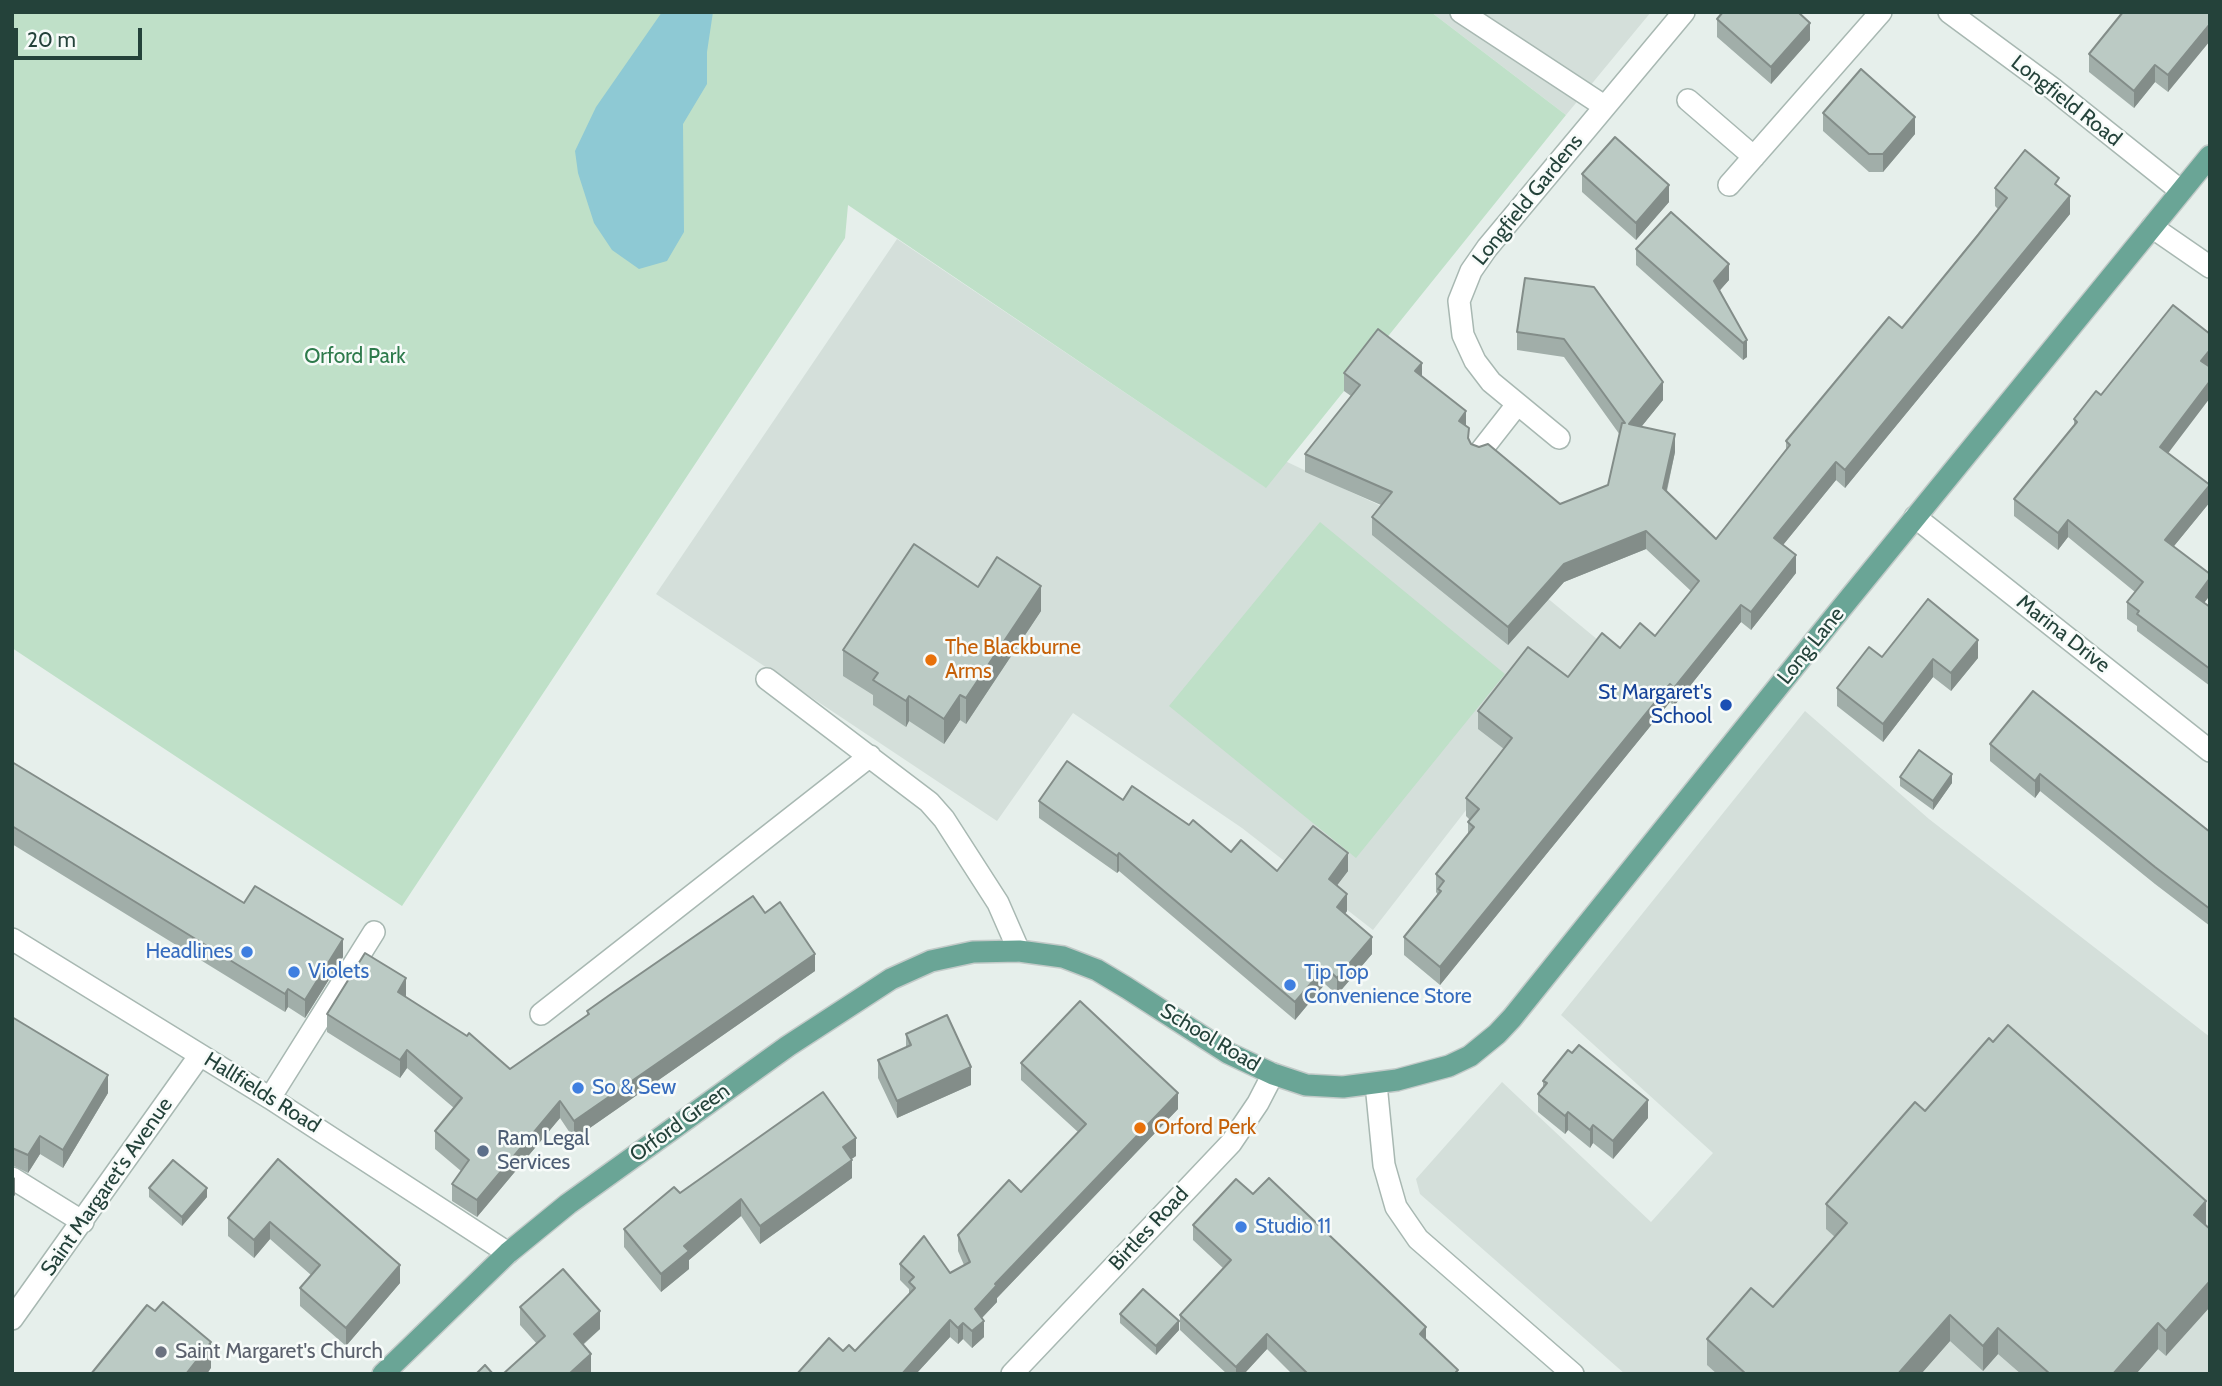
<!DOCTYPE html>
<html>
<head>
<meta charset="utf-8">
<style>
  body { margin:0 }
  #map { position:relative; width:2222px; height:1386px; overflow:hidden; background:#e6efeb; font-family:Cabin,sans-serif }
  canvas { display:block }
  .frame { position:absolute; inset:0; border:14px solid #24423a; pointer-events:none }
  .scale { position:absolute; left:14px; top:28px; width:128px; height:32px; box-sizing:border-box; border:4px solid #24423a; border-top:0; padding-left:9px; font-size:21px; line-height:24px; white-space:nowrap; color:#24423a; -webkit-text-stroke:5px #f7fbf9; paint-order:stroke }
</style>
</head>
<body>
<div id="map">
<canvas width="2222" height="1386"></canvas>
<div class="frame"></div>
<div class="scale">20 m</div>
</div>
<script>
const context = document.querySelector('canvas').getContext('2d');
context.lineJoin = 'round';
function fillPath(path, color) {
  context.fillStyle = color;
  context.fill(path, 'evenodd');
}
function poly(rows) {
  const path = new Path2D();
  for (const r of rows) {
    path.moveTo(r[0], r[1]);
    for (let i = 2; i < r.length; i += 2) path.lineTo(r[i], r[i + 1]);
  }
  return path;
}
function stroke(path, color, width, dash) {
  context.strokeStyle = color;
  context.lineWidth = width;
  context.lineCap = dash ? 'butt' : 'round';
  context.setLineDash(dash || []);
  context.stroke(path);
}
function write(font, color, halo, rows, align = 'center') {
  context.font = font + ' Cabin,sans-serif';
  context.lineWidth = 5;
  context.setLineDash([]);
  context.textBaseline = 'middle';
  context.strokeStyle = halo;
  context.fillStyle = color;
  for (const [text, x, y, turn = 0] of rows) {
    context.save();
    context.translate(x, y);
    context.rotate((+turn || 0) * Math.PI / 180);
    context.textAlign = isNaN(turn) ? turn : align;
    if (halo) context.strokeText(text, 0, 0);
    context.fillText(text, 0, 0);
    context.restore();
  }
}
const built = poly([
  [1431,12,1651,12,1566,115],
  [897,239,1265,487,1285,461,1383,507,1407,482,1598,640,1373,930,1242,828,1073,713,997,821,656,594],
  [1805,711,1929,819,2210,1037,2210,1374,1625,1374,1420,1194,1416,1179,1502,1082,1651,1222,1713,1153,1561,1015]
]);
const green = poly([
  [12,12,1431,12,1566,115,1266,488,848,205,845,238,402,906,12,648],
  [1320,522,1505,674,1356,858,1169,706]
]);
const water = poly([
  [662,12,713,12,707,52,707,84,683,124,684,232,667,261,639,269,612,250,594,223,578,173,575,151,596,107]
]);
const minor = poly([
  [1461,12,1604,106],
  [1949,12,2052,88,2181,191],
  [1688,100,1754,157],
  [1729,185,1881,12],
  [2152,227,2210,267],
  [1559,438,1491,382,1475,361,1463,335,1459,301,1471,271,1487,248,1684,12],
  [1480,452,1516,406],
  [1915,517,2210,751],
  [767,679,929,802,944,819,998,903,1019,951],
  [12,939,270,1098,508,1253],
  [541,1014,870,756],
  [1376,1084,1384,1165,1396,1207,1418,1239,1573,1374],
  [270,1098,374,932],
  [12,1178,83,1222],
  [12,1319,200,1055],
  [1012,1374,1231,1143,1258,1103,1273,1074]
]);
const major = poly([
  [383,1374,508,1253,568,1204,788,1046,891,979,931,961,973,952,1019,951,1063,957,1097,970,1127,988,1228,1053,1273,1074,1306,1085,1343,1087,1397,1080,1449,1066,1470,1056,1497,1034,1512,1018,1835,616,2210,156]
]);
const wall = poly([
  [2210,12,2168,92,2155,82,2134,108,2089,72,2089,54],
  [1717,19,1810,40,1771,84,1717,37],
  [1823,113,1915,134,1883,172,1869,172,1823,131],
  [1582,174,1669,202,1636,240,1582,192],
  [2059,187,2070,214,1845,488,1836,480,1783,545,1796,573,1751,630,1741,622,1674,706,1670,702,1440,985,1404,955,1404,937,1438,895,1436,892,1436,874,1468,835,1468,822,1470,820,1466,816,1466,798,1504,749,1478,729,1478,711,1568,677,1620,648,1655,636,1691,591,1646,549,1564,582,1508,645,1372,535,1372,517,1381,505,1305,472,1305,454,1351,396,1344,391,1344,373,1422,377,1466,427,1469,440,1471,444,1560,504,1608,485,1620,435,1564,357,1517,350,1517,332,1525,278,1663,400,1641,427,1675,452,1667,491,1716,539,1786,451,1786,441,1902,328,1998,209,1995,206,1995,188],
  [1636,249,1729,280,1719,291,1747,340,1747,357,1743,360,1636,265],
  [2074,419,2168,453,2210,502,2174,546,2210,595,2204,603,2210,607,2210,686,2137,631,2137,626,2127,619,2127,602,2135,592,2068,537,2058,550,2014,516,2014,499,2074,426],
  [978,587,1041,611,966,724,960,720,944,744,909,721,906,727,873,705,873,695,843,676,843,650],
  [1882,657,1978,658,1951,691,1933,677,1883,742,1837,706,1837,688],
  [1990,744,2210,832,2210,926,2155,884,2040,791,2035,798,1990,761],
  [12,762,244,903,343,957,305,1018,288,1007,285,1012,12,844],
  [1900,777,1952,783,1933,810,1900,786],
  [1123,800,1189,825,1231,852,1277,871,1348,871,1337,885,1347,911,1345,914,1372,954,1337,995,1325,984,1295,1020,1119,871,1117,873,1039,818,1039,801],
  [765,913,815,971,574,1139,560,1118,477,1217,452,1201,452,1184,461,1171,435,1149,435,1131,454,1108,407,1068,400,1078,327,1032,327,1014,406,996,405,997,510,1069,587,1015,587,1011],
  [12,1017,108,1093,63,1168,40,1154,28,1173,12,1165],
  [906,1034,971,1085,897,1118,878,1078,878,1060,906,1047],
  [1021,1063,1178,1109,997,1298,997,1302,982,1318,984,1337,972,1348,963,1339,958,1344,950,1337,916,1374,843,1351,855,1351,909,1294,909,1289,900,1280,900,1264,950,1273,964,1265,958,1251,958,1235,1021,1192,1078,1132,1021,1080],
  [1543,1081,1648,1118,1613,1159,1593,1143,1590,1148,1568,1130,1565,1134,1538,1112,1538,1094,1543,1087],
  [1925,1111,2206,1201,2166,1356,2158,1349,2136,1374,2021,1374,1998,1354,1983,1371,1950,1341,1921,1374,1717,1374,1707,1365,1707,1339,1773,1307,1835,1237,1826,1229,1826,1204],
  [856,1156,851,1159,852,1178,760,1244,741,1216,689,1260,689,1269,661,1292,624,1247,624,1229,680,1193],
  [278,1159,400,1283,346,1346,300,1306,300,1288,311,1275,270,1239,254,1258,228,1236,228,1218],
  [149,1188,207,1197,182,1226,149,1197],
  [1253,1194,1426,1340,1458,1374,1292,1374,1267,1349,1244,1374,1227,1374,1180,1330,1180,1315,1223,1268,1193,1240,1193,1225],
  [520,1307,600,1329,583,1345,591,1372,589,1374,503,1374,537,1344,520,1325],
  [1120,1314,1179,1330,1156,1355,1120,1323]
]);
const shadedWall = poly([
  [1810,23,1810,40,1771,84,1771,67],
  [2210,24,2210,41,2168,92,2168,75],
  [2155,65,2155,82,2134,108,2134,91],
  [1915,117,1915,134,1883,172,1883,154],
  [1669,185,1669,202,1636,240,1636,223],
  [2070,196,2070,214,1845,488,1845,470],
  [1729,264,1729,280,1714,297,1714,281],
  [1747,340,1747,357,1743,360,1743,343],
  [2210,350,2210,367,2201,361],
  [1422,363,1422,381,1415,371],
  [2210,381,2210,398,2160,464,2160,447],
  [1663,382,1663,400,1629,442,1629,424],
  [1466,411,1466,429,1459,421],
  [1675,434,1675,452,1663,506,1663,488],
  [1836,462,1836,480,1774,556,1774,538],
  [2210,485,2210,502,2165,557,2165,540],
  [2068,520,2068,537,2058,550,2058,533],
  [1646,531,1646,549,1564,582,1508,645,1508,627,1564,564],
  [1796,555,1796,573,1751,630,1751,612],
  [2210,578,2210,595,2196,614,2196,597],
  [1041,586,1041,611,966,724,966,698],
  [1741,605,1741,622,1674,706,1674,688],
  [1978,640,1978,658,1951,691,1951,673],
  [1933,659,1933,677,1883,742,1883,724],
  [1670,684,1670,702,1440,985,1440,967],
  [960,695,960,720,944,744,944,719],
  [909,696,909,721,906,727,906,701],
  [1952,774,1952,783,1933,810,1933,801],
  [2040,774,2040,791,2035,798,2035,781],
  [1119,853,1119,871,1117,873,1117,856],
  [1348,853,1348,871,1329,896,1329,879],
  [1347,894,1347,911,1337,924,1337,907],
  [1372,937,1372,954,1337,995,1337,978],
  [343,939,343,957,305,1018,305,1000],
  [815,954,815,971,574,1139,574,1121],
  [1325,967,1325,984,1295,1020,1295,1002],
  [406,978,406,996,398,1009,398,992],
  [288,989,288,1007,285,1012,285,994],
  [407,1050,407,1068,400,1078,400,1060],
  [971,1067,971,1085,897,1118,897,1101],
  [108,1075,108,1093,63,1168,63,1150],
  [1178,1093,1178,1109,997,1298,997,1302,975,1325,975,1309,995,1284],
  [1648,1100,1648,1118,1613,1159,1613,1141],
  [560,1101,560,1118,477,1217,477,1200],
  [1568,1112,1568,1130,1565,1134,1565,1116],
  [1593,1125,1593,1143,1590,1148,1590,1130],
  [40,1136,40,1154,28,1173,28,1155],
  [856,1138,856,1156,843,1165,843,1147],
  [852,1160,852,1178,760,1244,760,1226],
  [15,1177,15,1195,12,1199,12,1181],
  [207,1188,207,1197,182,1226,182,1217],
  [741,1199,741,1216,689,1260,689,1269,661,1292,661,1274,684,1246],
  [2206,1201,2206,1226,2194,1215],
  [270,1222,270,1239,254,1258,254,1240],
  [400,1265,400,1283,346,1346,346,1328],
  [2210,1281,2210,1307,2166,1356,2166,1331],
  [600,1311,600,1329,574,1352,574,1334],
  [1950,1315,1950,1341,1921,1374,1898,1374],
  [950,1320,950,1337,916,1374,902,1374],
  [984,1321,984,1337,972,1348,972,1331],
  [1179,1321,1179,1330,1156,1355,1156,1346],
  [963,1323,963,1339,958,1344,958,1328],
  [2158,1323,2158,1349,2136,1374,2113,1374],
  [1426,1327,1426,1342,1420,1334],
  [1998,1328,1998,1354,1983,1371,1983,1346],
  [1267,1334,1267,1349,1244,1374,1236,1374,1236,1367],
  [211,1342,211,1368,207,1374,186,1374],
  [591,1354,591,1372,589,1374,569,1374]
]);
const building = poly([
  [1723,12,1798,12,1810,23,1771,67,1717,19,1723,12],
  [2123,12,2210,12,2210,24,2168,75,2155,65,2134,91,2089,54,2123,12],
  [1861,69,1915,117,1883,154,1869,154,1823,113,1861,69],
  [1615,137,1669,185,1636,223,1582,174,1615,137],
  [2025,150,2059,178,2055,184,2070,196,1845,470,1836,462,1774,538,1796,555,1751,612,1741,605,1674,688,1670,684,1440,967,1404,937,1441,891,1438,889,1444,881,1436,874,1474,827,1468,822,1479,809,1466,798,1512,738,1478,711,1528,647,1568,677,1602,633,1620,648,1640,623,1655,636,1699,581,1646,531,1564,564,1508,627,1372,517,1392,492,1305,454,1360,385,1344,373,1378,329,1422,363,1415,371,1466,411,1459,421,1469,428,1468,438,1471,444,1479,447,1488,444,1560,504,1608,485,1622,423,1625,423,1564,339,1517,332,1525,278,1594,287,1663,382,1629,424,1675,434,1663,488,1716,539,1790,445,1786,441,1889,317,1902,328,1978,235,2007,198,1995,188,2025,150],
  [1671,212,1729,264,1714,281,1747,340,1743,343,1636,249,1671,212],
  [2173,305,2210,334,2210,350,2201,361,2210,367,2210,381,2160,447,2210,485,2165,540,2210,574,2210,578,2196,597,2210,607,2210,669,2137,614,2139,611,2127,602,2143,582,2068,520,2058,533,2014,499,2077,422,2074,419,2096,391,2101,395,2173,305],
  [914,544,978,587,997,557,1041,586,966,698,960,695,944,719,909,696,906,701,873,680,878,673,843,650,914,544],
  [1928,599,1978,640,1951,673,1933,659,1883,724,1837,688,1869,647,1882,657,1928,599],
  [2033,691,2210,832,2210,909,2155,867,2040,774,2035,781,1990,744,2033,691],
  [1919,750,1952,774,1933,801,1900,777,1919,750],
  [1067,761,1123,800,1132,786,1189,825,1193,820,1231,852,1241,840,1277,871,1313,826,1348,853,1329,879,1347,894,1337,907,1372,937,1337,978,1325,967,1295,1002,1119,853,1117,856,1039,801,1067,761],
  [12,762,244,903,255,886,343,939,305,1000,288,989,285,994,12,826,12,762],
  [753,896,765,913,780,902,815,954,574,1121,560,1101,477,1200,452,1184,469,1160,435,1131,462,1098,407,1050,400,1060,327,1014,365,953,406,978,398,992,467,1036,469,1033,510,1069,589,1014,587,1011,611,994,753,896],
  [1080,1001,1178,1093,995,1284,997,1285,975,1309,984,1321,972,1331,963,1323,958,1328,950,1320,902,1374,797,1374,829,1338,843,1351,849,1345,855,1351,915,1288,909,1282,914,1277,900,1264,924,1236,950,1273,970,1262,958,1235,1009,1180,1021,1192,1086,1124,1021,1063,1080,1001],
  [947,1015,971,1067,897,1101,878,1060,911,1045,906,1034,947,1015],
  [12,1017,108,1075,63,1150,40,1136,28,1155,12,1148,12,1017],
  [2008,1025,2206,1201,2194,1215,2210,1229,2210,1281,2166,1331,2158,1323,2113,1374,2050,1374,1998,1328,1983,1346,1950,1315,1898,1374,1746,1374,1707,1339,1751,1288,1773,1307,1847,1223,1826,1204,1915,1102,1925,1111,1989,1038,1993,1042,2008,1025],
  [1579,1045,1648,1100,1613,1141,1593,1125,1590,1130,1568,1112,1565,1116,1538,1094,1547,1083,1543,1081,1568,1050,1572,1053,1579,1045],
  [823,1092,856,1138,843,1147,852,1160,760,1226,741,1199,684,1246,689,1251,661,1274,624,1229,674,1187,680,1193,823,1092],
  [278,1159,400,1265,346,1328,300,1288,320,1265,270,1222,254,1240,228,1218,278,1159],
  [173,1160,207,1188,182,1217,149,1188,173,1160],
  [1269,1178,1426,1327,1420,1334,1458,1370,1456,1372,1457,1374,1308,1374,1267,1334,1236,1367,1180,1315,1231,1260,1193,1225,1236,1179,1253,1194,1269,1178],
  [563,1269,600,1311,574,1334,591,1354,569,1374,503,1374,545,1336,520,1307,563,1269],
  [1143,1289,1179,1321,1156,1346,1120,1314,1143,1289],
  [163,1302,211,1342,186,1374,91,1374,147,1305,155,1311,163,1302],
  [485,1365,493,1374,476,1374,485,1365]
]);
const markers = [
  [931,660,7,"#e8710a"],
  [1726,705,7,"#1a4fb4"],
  [247,952,7,"#3f7fe0"],
  [294,972,7,"#3f7fe0"],
  [1290,985,7,"#3f7fe0"],
  [578,1088,7,"#3f7fe0"],
  [1140,1128,7,"#e8710a"],
  [483,1151,7,"#5c6f8a"],
  [1241,1227,7,"#3f7fe0"],
  [161,1352,7,"#6b7280"]
];
const streetNames = [
  ["Longfield Road",2066,101,38],
  ["Longfield Gardens",1528,200,-51],
  ["Marina Drive",2063,634,38],
  ["Long Lane",1811,646,-51],
  ["School Road",1210,1038,31],
  ["Hallfields Road",262,1093,32],
  ["Orford Green",680,1123,-36],
  ["Saint Margaret's Avenue",107,1187,-55],
  ["Birtles Road",1149,1229,-47]
];
const parkNames = [
  ["Orford Park",355,357]
];
const foodNames = [
  ["The Blackburne",945,648],
  ["Arms",945,672],
  ["Orford Perk",1154,1128]
];
const transitNames = [
  ["St Margaret's",1712,693],
  ["School",1712,717]
];
const shopNames = [
  ["Headlines",233,952,"right"],
  ["Violets",308,972],
  ["Tip Top",1304,973],
  ["Convenience Store",1304,997],
  ["So & Sew",592,1088],
  ["Studio 11",1255,1227]
];
const serviceNames = [
  ["Ram Legal",497,1139],
  ["Services",497,1163]
];
const worshipNames = [
  ["Saint Margaret's Church",175,1352]
];
fillPath(built, '#d4dfda');
fillPath(green, '#bfe0c8');
fillPath(water, '#8ec9d4');
stroke(minor, '#a8b8b2', 24);
stroke(major, '#c2cac8', 24);
stroke(minor, '#fff', 21);
stroke(major, '#6aa596', 21);
fillPath(wall, '#a1aea9');
fillPath(shadedWall, '#838d89');
fillPath(building, '#bbcac4');
stroke(building, '#838d89', 2);
for (const [x, y, r, color] of markers) {
  const dot = new Path2D();
  dot.arc(x, y, r, 0, 2 * Math.PI);
  context.fillStyle = color;
  context.fill(dot);
  stroke(dot, '#f7fbf9', 2.5);
}
write('21px', '#24423a', '#f7fbf9', streetNames);
write('21px', '#2d7a4b', '#f7fbf9', parkNames);
write('21px', '#c56008', '#f7fbf9', foodNames, 'left');
write('21px', '#164399', '#f7fbf9', transitNames, 'right');
write('21px', '#366cbe', '#f7fbf9', shopNames, 'left');
write('21px', '#4e5e75', '#f7fbf9', serviceNames, 'left');
write('21px', '#5b616d', '#f7fbf9', worshipNames, 'left');
</script>
</body>
</html>
